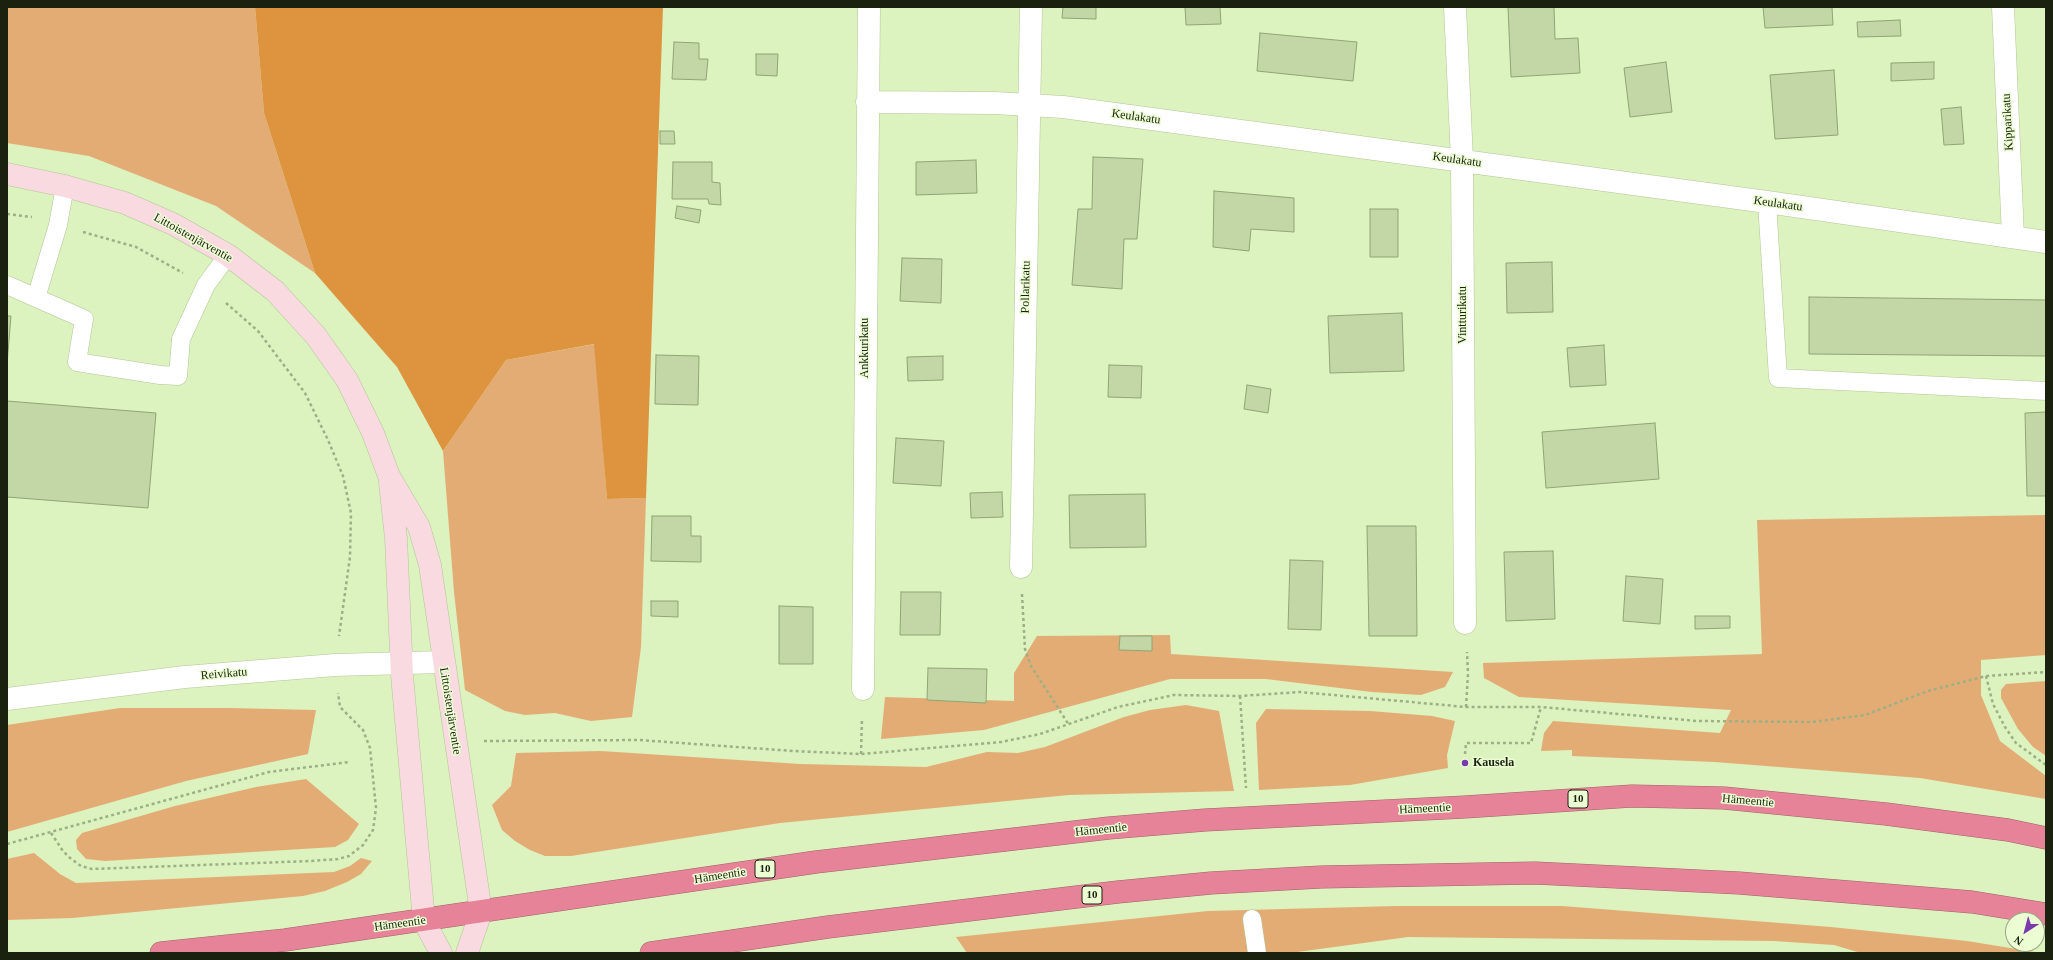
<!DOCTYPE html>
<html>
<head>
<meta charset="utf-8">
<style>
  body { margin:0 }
  #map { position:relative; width:2053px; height:960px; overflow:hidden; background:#dcf2bf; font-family:"Times New Roman",serif }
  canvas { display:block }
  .frame { position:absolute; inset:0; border:8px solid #1a210e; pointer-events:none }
  .north { position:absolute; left:2005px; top:912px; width:40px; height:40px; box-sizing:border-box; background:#ecfdd4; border:1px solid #98a585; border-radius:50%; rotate:216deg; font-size:11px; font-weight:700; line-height:16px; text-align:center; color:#1a210e }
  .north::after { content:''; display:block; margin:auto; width:14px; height:18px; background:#7a39ad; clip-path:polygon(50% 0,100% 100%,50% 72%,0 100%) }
</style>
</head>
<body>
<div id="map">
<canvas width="2053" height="960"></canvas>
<div class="frame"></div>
<div class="north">N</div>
</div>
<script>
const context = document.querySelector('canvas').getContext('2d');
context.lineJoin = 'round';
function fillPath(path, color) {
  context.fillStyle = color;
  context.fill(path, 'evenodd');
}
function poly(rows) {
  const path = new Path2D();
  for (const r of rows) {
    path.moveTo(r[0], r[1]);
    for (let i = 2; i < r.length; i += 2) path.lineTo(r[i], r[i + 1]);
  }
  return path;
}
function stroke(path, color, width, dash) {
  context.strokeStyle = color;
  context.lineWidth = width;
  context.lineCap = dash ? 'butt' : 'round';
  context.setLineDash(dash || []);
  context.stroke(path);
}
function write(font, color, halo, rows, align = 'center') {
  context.font = font + ' "Times New Roman",serif';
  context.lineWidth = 3;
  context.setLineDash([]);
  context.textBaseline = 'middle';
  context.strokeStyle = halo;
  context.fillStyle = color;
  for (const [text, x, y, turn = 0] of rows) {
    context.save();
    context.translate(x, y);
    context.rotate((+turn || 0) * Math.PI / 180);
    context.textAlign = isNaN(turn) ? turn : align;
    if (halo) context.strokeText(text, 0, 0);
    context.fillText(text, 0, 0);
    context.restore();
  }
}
const green = poly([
  [7,7,255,7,264,113,315,273,216,206,89,156,7,143],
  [595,344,607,499,646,498,641,647,632,717,591,721,555,713,525,715,505,711,465,690,454,592,443,451,506,360],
  [2046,515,2046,655,1981,660,1981,695,2000,741,2046,776,2046,799,1920,778,1715,762,1572,756,1572,750,1541,751,1544,733,1553,721,1720,733,1731,710,1519,697,1484,678,1483,663,1762,654,1757,520],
  [1170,635,1171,654,1453,672,1445,687,1421,695,1372,692,1266,679,1170,679,984,730,881,739,885,697,1014,701,1014,673,1037,636],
  [2046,681,2046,756,2033,747,2018,729,2001,698,2001,690,2006,684],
  [1186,705,1219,711,1234,791,1069,795,780,823,571,856,545,856,530,850,515,841,502,830,492,805,511,786,516,753,601,751,800,764,926,767,987,752,1018,753,1045,747,1124,717,1150,710],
  [120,708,229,708,316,710,308,754,186,781,7,832,7,725],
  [1266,709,1370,711,1432,716,1455,721,1447,755,1448,768,1350,785,1259,790,1256,723],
  [306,779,359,824,348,840,335,847,105,861,86,859,77,849,76,840,82,833,175,806,256,787],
  [34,853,60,874,76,883,334,872,350,866,361,858,372,861,361,874,347,882,325,891,303,896,72,918,7,920,7,859],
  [1396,906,1562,906,1831,927,1967,941,2041,953,1861,953,1834,945,1774,941,1408,937,1290,953,967,953,956,937,1208,911]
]);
const forest = poly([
  [255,7,663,7,646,498,607,499,594,344,506,360,443,451,397,367,315,273,264,113]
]);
const building = poly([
  [1063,7,1096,7,1096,19,1062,18,1063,7],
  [1185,7,1220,7,1221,24,1186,25,1185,7],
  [1508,7,1554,7,1555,39,1578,38,1580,73,1511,77,1508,7],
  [1763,7,1832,7,1833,25,1765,28,1763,7],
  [1900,20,1901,36,1858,37,1857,22,1900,20],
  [1260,33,1357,42,1353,81,1257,71,1260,33],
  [674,42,699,43,699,59,708,59,706,80,672,79,674,42],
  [756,54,778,54,777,76,756,75,756,54],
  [1666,62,1672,112,1630,117,1624,68,1666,62],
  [1934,62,1934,79,1891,81,1891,63,1934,62],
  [1834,70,1838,135,1775,139,1770,75,1834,70],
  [1961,107,1964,144,1944,145,1941,109,1961,107],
  [660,131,674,131,675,144,660,144,660,131],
  [1093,157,1143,159,1137,239,1124,239,1122,289,1072,285,1078,209,1092,209,1093,157],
  [976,160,977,193,916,195,916,162,976,160],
  [673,162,712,162,712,182,720,183,721,205,709,204,708,199,672,199,673,162],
  [1214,191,1294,198,1294,232,1251,229,1249,251,1213,247,1214,191],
  [677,206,701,210,699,223,675,218,677,206],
  [1370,209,1398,209,1398,257,1370,257,1370,209],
  [902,258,942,259,941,303,900,301,902,258],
  [1552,262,1553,312,1507,313,1506,263,1552,262],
  [1809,297,2046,300,2046,356,1809,354,1809,297],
  [1402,313,1404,371,1330,373,1328,316,1402,313],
  [7,316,11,316,7,364,7,316],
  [1604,345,1606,385,1570,387,1567,348,1604,345],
  [656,355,699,356,698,405,655,404,656,355],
  [943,356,943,380,908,381,907,357,943,356],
  [1109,365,1142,366,1141,398,1108,397,1109,365],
  [1247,385,1271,389,1268,413,1244,409,1247,385],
  [7,401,156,413,148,508,7,497,7,401],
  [2046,412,2046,496,2027,496,2025,413,2046,412],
  [1655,423,1659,479,1546,488,1542,432,1655,423],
  [896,438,944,441,941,486,893,483,896,438],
  [1002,492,1003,517,971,518,970,493,1002,492],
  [1145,494,1146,547,1070,548,1069,495,1145,494],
  [652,516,691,516,691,536,701,536,701,562,651,561,652,516],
  [1367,526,1416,526,1417,636,1369,636,1367,526],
  [1553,551,1555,619,1506,621,1504,552,1553,551],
  [1290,560,1323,561,1321,630,1288,629,1290,560],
  [1626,576,1663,579,1660,624,1623,621,1626,576],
  [901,592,941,592,940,635,900,635,901,592],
  [651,601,678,601,678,617,651,616,651,601],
  [779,606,813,607,813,664,779,664,779,606],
  [1695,616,1730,616,1730,628,1695,629,1695,616],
  [1120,636,1152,636,1152,651,1119,650,1120,636],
  [928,668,987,669,986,703,927,700,928,668]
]);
const path = poly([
  [7,214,32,217],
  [83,232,136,247,183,273],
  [226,303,258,331,305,393,328,440,343,476,351,513,350,557,339,636],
  [1022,594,1025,649,1031,666,1069,725],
  [1986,676,1993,704,2005,727,2016,743,2046,765],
  [1240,696,1246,788],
  [1466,707,1468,674,1467,652],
  [484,741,639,740,793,751,861,754,1001,742,1040,734,1118,707,1174,695,1240,696,1300,692,1466,707,1541,707,1697,721,1813,722,1865,715,1928,691,1986,676,2046,672],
  [861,754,862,718],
  [1465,754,1466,743,1531,743,1541,707],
  [51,833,63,851,70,858,81,866,92,869,311,861,338,859,349,856,363,845,373,830,376,808,370,748,363,730,340,707,338,693],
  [7,844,269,772,349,762]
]);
const lane = poly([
  [1767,202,1778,378,2046,391],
  [7,285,84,319,77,362,160,375,178,376,181,339,206,285,228,255],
  [36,298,58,225,65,186],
  [1252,919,1257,953]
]);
const street = poly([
  [1455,7,1462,160,1465,623],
  [2003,7,2013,237],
  [867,102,995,103,1063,107,1767,202,2046,242],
  [1021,567,1031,7],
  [863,689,869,7],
  [7,699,185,677,335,665,443,662]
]);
const secondary = poly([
  [7,174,65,186,125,203,173,224,228,255,275,291,316,336,347,380,373,433,389,476,419,527,430,565,481,912,467,953],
  [390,483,396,538,402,675,424,921,441,953]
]);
const highway = poly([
  [161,953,285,940,816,862,1109,828,1205,820,1465,807,1632,796,1724,798,1886,814,2008,830,2046,838],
  [651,953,828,927,1118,892,1211,883,1321,877,1535,873,1739,883,1972,902,2046,914]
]);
const markers = [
  [1465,763,4,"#7a39ad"]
];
const shields = [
  [1578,799,20],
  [765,869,20],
  [1092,895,20]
];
const shieldNames = [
  ["10",1578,799],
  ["10",765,869],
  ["10",1092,895]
];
const streetNames = [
  ["Keulakatu",1136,117,8],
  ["Kipparikatu",2008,122,-93],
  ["Keulakatu",1457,160,8],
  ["Keulakatu",1778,204,8],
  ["Littoistenjärventie",193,238,29],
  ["Pollarikatu",1026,287,-89],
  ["Vintturikatu",1463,315,-90],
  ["Ankkurikatu",865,348,-90],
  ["Reivikatu",224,674,-5],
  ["Littoistenjärventie",450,711,81],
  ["Hämeentie",1748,801,5],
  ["Hämeentie",1425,809,-3],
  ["Hämeentie",1101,830,-6],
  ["Hämeentie",720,876,-9],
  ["Hämeentie",400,924,-8]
];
const poiNames = [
  ["Kausela",1473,763]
];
fillPath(green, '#e3ac74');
fillPath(forest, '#de943f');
fillPath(building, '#c2d7a5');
stroke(building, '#90a474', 1);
stroke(lane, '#b2c695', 19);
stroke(street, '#b2c695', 23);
stroke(secondary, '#b2c695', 23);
stroke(highway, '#9f6168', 23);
stroke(path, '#9eaf86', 2.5, [3, 3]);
stroke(lane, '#fff', 18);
stroke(street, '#fff', 22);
stroke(secondary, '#f8dae0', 22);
stroke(highway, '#e68399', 22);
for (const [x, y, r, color] of markers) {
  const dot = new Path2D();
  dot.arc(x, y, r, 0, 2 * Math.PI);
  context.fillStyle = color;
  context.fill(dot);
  stroke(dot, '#ecfdd4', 1.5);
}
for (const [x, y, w] of shields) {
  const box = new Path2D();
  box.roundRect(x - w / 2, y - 9, w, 18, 3);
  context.fillStyle = '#ecfdd4';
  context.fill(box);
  stroke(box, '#1a210e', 1);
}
write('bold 11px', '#1a210e', null, shieldNames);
write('12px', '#1a210e', '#ecfdd4', streetNames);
write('bold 12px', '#1a210e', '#ecfdd4', poiNames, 'left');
</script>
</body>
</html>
